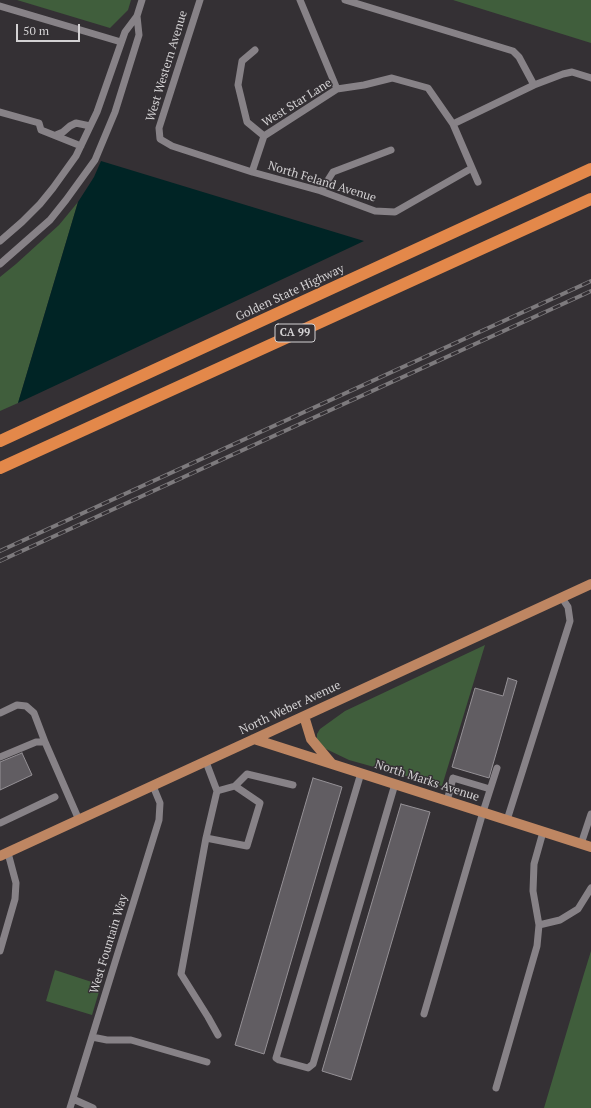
<!DOCTYPE html>
<html>
<head>
<meta charset="utf-8">
<style>
  body { margin:0 }
  #map { position:relative; width:591px; height:1108px; overflow:hidden; background:#343034; font-family:"PT Serif",serif }
  canvas { display:block }
  .scale { position:absolute; left:16px; top:24px; width:64px; height:18px; box-sizing:border-box; border:2px solid #d3d1d3; border-top:0; padding-left:5px; font-size:12px; line-height:14px; white-space:nowrap; color:#d3d1d3; -webkit-text-stroke:3px #343034; paint-order:stroke }
</style>
</head>
<body>
<div id="map">
<canvas width="591" height="1108"></canvas>
<div class="scale">50 m</div>
</div>
<script>
const context = document.querySelector('canvas').getContext('2d');
context.lineJoin = 'round';
function fillPath(path, color) {
  context.fillStyle = color;
  context.fill(path, 'evenodd');
}
function poly(rows) {
  const path = new Path2D();
  for (const r of rows) {
    path.moveTo(r[0], r[1]);
    for (let i = 2; i < r.length; i += 2) path.lineTo(r[i], r[i + 1]);
  }
  return path;
}
function stroke(path, color, width, dash) {
  context.strokeStyle = color;
  context.lineWidth = width;
  context.lineCap = dash ? 'butt' : 'round';
  context.setLineDash(dash || []);
  context.stroke(path);
}
function write(font, color, halo, rows, align = 'center') {
  context.font = font + ' "PT Serif",serif';
  context.lineWidth = 3;
  context.setLineDash([]);
  context.textBaseline = 'middle';
  context.strokeStyle = halo;
  context.fillStyle = color;
  for (const [text, x, y, turn = 0] of rows) {
    context.save();
    context.translate(x, y);
    context.rotate((+turn || 0) * Math.PI / 180);
    context.textAlign = isNaN(turn) ? turn : align;
    if (halo) context.strokeText(text, 0, 0);
    context.fillText(text, 0, 0);
    context.restore();
  }
}
const green = poly([
  [17,0,131,0,128,10,110,28],
  [453,0,591,0,591,43],
  [78,202,18,403,0,411,0,277,16,264,59,225],
  [485,645,442,786,349,760,324,748,317,740,317,734,320,729,345,711],
  [591,951,591,1108,544,1108,583,977],
  [55,970,101,985,92,1015,46,1001]
]);
const water = poly([
  [101,161,364,241,18,403,78,202,94,177]
]);
const building = poly([
  [508,678,517,681,489,778,452,767,475,688,503,696,508,678],
  [22,753,32,775,0,790,0,762,22,753],
  [313,778,342,787,264,1054,235,1045,313,778],
  [401,804,430,812,351,1080,322,1071,401,804]
]);
const minor = poly([
  [200,0,159,128,160,139,172,146,252,172,321,191,375,211,395,212,472,168],
  [300,0,337,89],
  [345,0,513,51,519,57,534,85],
  [0,6,121,42],
  [255,50,242,61,238,85,247,122,264,136],
  [0,112,39,123,41,130,81,146],
  [453,124,534,85,563,74,572,72,591,78],
  [56,135,63,132,70,126,76,123,90,126],
  [252,172,264,136,337,89,364,85,392,78,428,88,453,124,478,182],
  [321,191,333,172,391,150],
  [0,241,22,222,40,204,53,188,76,156,97,112,125,32,137,16,142,0],
  [0,264,50,220,66,200,95,160,115,112,139,35,137,16],
  [0,713,17,705,26,706,34,713,45,742],
  [0,757,36,742,45,742,79,820],
  [206,762,217,791,206,838,181,974,208,1017,218,1035],
  [361,773,276,1058,279,1060,308,1068,313,1064,395,784],
  [217,791,235,786,247,774,293,785],
  [447,801,453,778,490,789],
  [507,820,570,621,568,607,562,598],
  [0,823,55,797],
  [206,838,247,846,260,803,235,786],
  [581,844,591,814],
  [539,925,560,920,578,909,591,888],
  [0,951,15,899,16,883,8,853],
  [424,1014,483,812,497,768],
  [92,1037,107,1040,131,1040,207,1062],
  [496,1088,537,946,539,925,533,891,534,864,543,832],
  [73,1099,93,1108],
  [70,1108,159,820,160,803,153,786]
]);
const major = poly([
  [304,716,311,739,332,764],
  [254,739,591,847],
  [0,856,591,584]
]);
const highway = poly([
  [0,441,591,169],
  [0,468,591,199]
]);
const rail = poly([
  [0,551,591,281],
  [0,561,591,291]
]);
const shields = [
  [295,333,40]
];
const shieldNames = [
  ["CA 99",295,333]
];
const streetNames = [
  ["West Western Avenue",167,66,-73],
  ["West Star Lane",297,103,-32],
  ["North Feland Avenue",322,182,17],
  ["Golden State Highway",290,293,-25],
  ["North Weber Avenue",290,708,-25],
  ["North Marks Avenue",427,781,18],
  ["West Fountain Way",109,944,-73]
];
fillPath(green, '#405e3c');
fillPath(water, '#002425');
fillPath(building, '#615d62');
stroke(building, '#959196', 1);
stroke(minor, '#878287', 7);
stroke(major, '#be8662', 10);
stroke(highway, '#e3884a', 12);
stroke(rail, '#7d7a7d', 4);
stroke(rail, '#343034', 2.5, [8]);
for (const [x, y, w] of shields) {
  const box = new Path2D();
  box.roundRect(x - w / 2, y - 9, w, 18, 3);
  context.fillStyle = '#343034';
  context.fill(box);
  stroke(box, '#d3d1d3', 1);
}
write('bold 11px', '#d3d1d3', null, shieldNames);
write('12px', '#d3d1d3', '#343034', streetNames);
</script>
</body>
</html>
